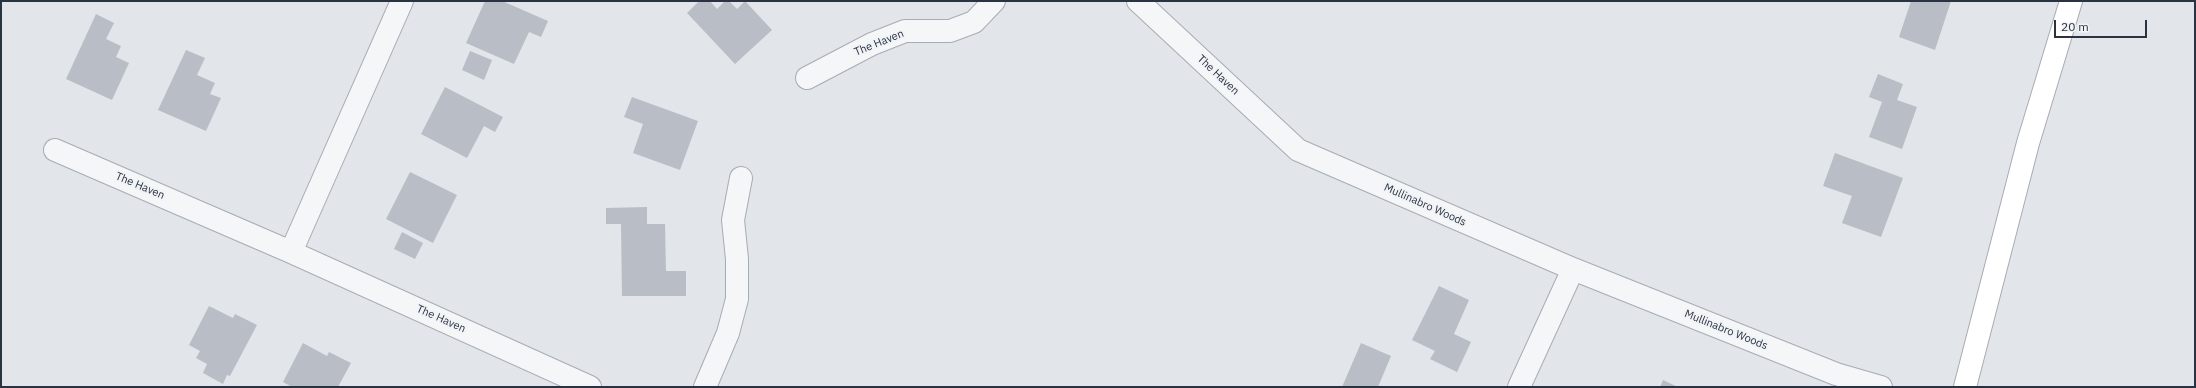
<!DOCTYPE html>
<html>
<head>
<meta charset="utf-8">
<style>
  body { margin:0 }
  #map { position:relative; width:2196px; height:388px; overflow:hidden; background:#e2e5ea; font-family:"IBM Plex Sans",sans-serif }
  canvas { display:block }
  .frame { position:absolute; inset:0; border:2px solid #2a3341; pointer-events:none }
  .scale { position:absolute; left:2054px; top:20px; width:93px; height:18px; box-sizing:border-box; border:2px solid #2a3341; border-top:0; padding-left:5px; font-size:12px; line-height:14px; white-space:nowrap; color:#2a3341; -webkit-text-stroke:3px #f1f4f7; paint-order:stroke }
</style>
</head>
<body>
<div id="map">
<canvas width="2196" height="388"></canvas>
<div class="frame"></div>
<div class="scale">20 m</div>
</div>
<script>
const context = document.querySelector('canvas').getContext('2d');
context.lineJoin = 'round';
function fillPath(path, color) {
  context.fillStyle = color;
  context.fill(path, 'evenodd');
}
function poly(rows) {
  const path = new Path2D();
  for (const r of rows) {
    path.moveTo(r[0], r[1]);
    for (let i = 2; i < r.length; i += 2) path.lineTo(r[i], r[i + 1]);
  }
  return path;
}
function stroke(path, color, width, dash) {
  context.strokeStyle = color;
  context.lineWidth = width;
  context.lineCap = dash ? 'butt' : 'round';
  context.setLineDash(dash || []);
  context.stroke(path);
}
function write(font, color, halo, rows, align = 'center') {
  context.font = font + ' "IBM Plex Sans",sans-serif';
  context.lineWidth = 4;
  context.setLineDash([]);
  context.textBaseline = 'middle';
  context.strokeStyle = halo;
  context.fillStyle = color;
  for (const [text, x, y, turn = 0] of rows) {
    context.save();
    context.translate(x, y);
    context.rotate((+turn || 0) * Math.PI / 180);
    context.textAlign = isNaN(turn) ? turn : align;
    if (halo) context.strokeText(text, 0, 0);
    context.fillText(text, 0, 0);
    context.restore();
  }
}
const building = poly([
  [485,1,502,1,548,21,541,37,529,32,514,64,466,43],
  [699,1,710,1,717,9,725,1,729,1,737,9,745,1,772,30,735,64,687,13],
  [1911,1,1951,1,1935,50,1899,37],
  [96,14,114,23,106,39,121,46,116,57,129,63,112,100,66,79],
  [186,50,205,58,197,75,215,83,210,94,221,98,206,131,158,110],
  [470,51,492,60,484,80,462,70],
  [1878,74,1903,84,1897,100,1917,107,1902,149,1869,137,1882,102,1869,97],
  [445,87,503,117,495,132,484,126,467,158,421,134],
  [632,97,698,121,680,170,633,153,643,124,624,117],
  [1835,153,1903,178,1881,237,1842,223,1852,196,1823,186],
  [410,172,457,195,433,243,386,219],
  [647,207,647,224,665,224,666,271,686,271,686,296,622,296,621,224,606,224,606,208],
  [402,232,423,243,415,259,394,249],
  [1439,286,1469,300,1454,334,1471,342,1457,372,1430,359,1435,351,1412,340],
  [209,306,233,318,235,314,257,325,230,376,227,375,223,384,203,373,207,364,196,358,200,351,189,345],
  [303,343,327,356,329,352,351,363,338,387,292,387,283,382],
  [1361,343,1391,356,1378,387,1342,387],
  [1663,380,1678,387,1660,387]
]);
const street = poly([
  [1138,1,1298,150,1573,269,1836,374,1881,387],
  [807,78,872,44,905,31,950,31,974,22,994,1],
  [55,150,291,252,590,387],
  [291,252,402,1],
  [705,387,728,333,737,299,737,259,733,220,741,178],
  [1519,387,1573,269]
]);
const secondary = poly([
  [1965,387,2028,143,2071,1]
]);
const streetNames = [
  ["The Haven",879,43,-22],
  ["The Haven",1218,75,43],
  ["The Haven",140,186,23],
  ["Mullinabro Woods",1425,205,24],
  ["The Haven",441,319,24],
  ["Mullinabro Woods",1726,330,22]
];
fillPath(building, '#b9bec6');
stroke(street, '#a7acb4', 24);
stroke(secondary, '#a7acb4', 24);
stroke(street, '#f4f6f8', 22);
stroke(secondary, '#fff', 22);
write('11px', '#2a3341', '#f1f4f7', streetNames);
</script>
</body>
</html>
